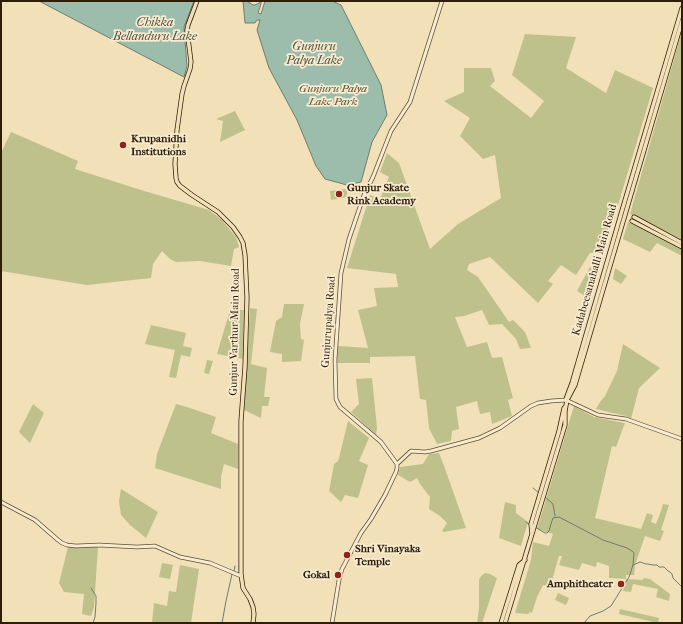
<!DOCTYPE html>
<html>
<head>
<meta charset="utf-8">
<style>
  body { margin:0 }
  #map { position:relative; width:683px; height:624px; overflow:hidden; background:#f2e0b8; font-family:"IM FELL French Canon",serif }
  canvas { display:block }
  .frame { position:absolute; inset:0; border:2px solid #2f1d08; pointer-events:none }
</style>
</head>
<body>
<div id="map">
<canvas width="683" height="624"></canvas>
<div class="frame"></div>
</div>
<script>
const context = document.querySelector('canvas').getContext('2d');
context.lineJoin = 'round';
function fillPath(path, color) {
  context.fillStyle = color;
  context.fill(path, 'evenodd');
}
function poly(rows) {
  const path = new Path2D();
  for (const r of rows) {
    path.moveTo(r[0], r[1]);
    for (let i = 2; i < r.length; i += 2) path.lineTo(r[i], r[i + 1]);
  }
  return path;
}
function stroke(path, color, width, dash) {
  context.strokeStyle = color;
  context.lineWidth = width;
  context.lineCap = dash ? 'butt' : 'round';
  context.setLineDash(dash || []);
  context.stroke(path);
}
function write(font, color, halo, rows, align = 'center') {
  context.font = font + ' "IM FELL French Canon",serif';
  context.lineWidth = 3.5;
  context.setLineDash([]);
  context.textBaseline = 'middle';
  context.strokeStyle = halo;
  context.fillStyle = color;
  for (const [text, x, y, turn = 0] of rows) {
    context.save();
    context.translate(x, y);
    context.rotate((+turn || 0) * Math.PI / 180);
    context.textAlign = isNaN(turn) ? turn : align;
    if (halo) context.strokeText(text, 0, 0);
    context.fillText(text, 0, 0);
    context.restore();
  }
}
const green = poly([
  [682,31,682,240,630,214],
  [525,34,576,37,566,68,606,93,615,70,653,88,604,252,590,253,576,275,561,265,548,281,553,284,538,303,490,257,469,264,467,270,478,277,509,322,513,320,525,332,531,348,520,349,516,339,502,324,489,325,482,310,464,316,455,317,467,347,487,342,492,358,502,357,513,398,508,400,512,416,492,424,490,412,480,414,477,401,456,407,459,429,452,431,451,441,437,444,429,428,426,400,420,399,415,356,370,357,370,363,337,363,338,346,368,348,358,310,377,306,374,288,398,287,396,274,347,268,370,195,380,199,389,177,380,172,387,153,399,163,430,249,458,224,501,198,495,155,483,159,460,136,470,118,444,101,464,92,464,68,491,68,495,81,490,86,531,118,544,101,512,75],
  [235,111,245,130,220,142,223,121,216,119],
  [11,132,78,161,75,169,141,190,209,210,222,220,236,237,239,247,234,249,231,266,200,261,176,262,170,259,162,251,153,264,151,278,87,285,1,271,1,153],
  [347,189,347,197,331,200,330,191],
  [628,222,682,250,682,256,657,243,650,252,623,239],
  [590,267,599,272,590,299,577,291],
  [615,268,627,276,621,284,613,279],
  [284,304,304,304,300,324,301,339,304,340,301,361,282,362,282,354,270,352,276,321,282,317],
  [250,308,257,309,251,364,267,368,264,397,270,397,268,406,262,406,261,418,244,410],
  [230,310,244,310,243,359,217,354],
  [151,325,186,333,183,346,192,348,190,357,181,355,176,378,169,377,175,350,145,344],
  [623,344,660,368,639,388,631,419,626,416,596,409,600,402,605,396,617,371],
  [207,360,213,361,209,374,204,373],
  [372,378,377,428,376,435,351,412,359,404,356,379],
  [33,404,44,413,30,443,19,432],
  [176,404,187,407,216,417,211,433,238,444,238,469,224,464,221,477,221,489,155,468,157,454],
  [574,406,594,417,625,423,616,447,612,446,595,518,641,529,647,513,653,515,651,522,656,524,661,511,663,504,669,505,661,530,664,531,660,541,645,536,635,565,634,575,626,575,626,579,642,580,644,578,650,579,670,594,669,601,656,597,658,589,633,584,631,592,623,591,626,579,609,578,609,566,597,562,596,567,582,563,579,570,559,565,562,556,559,556,550,587,543,585,537,597,532,613,529,612,529,614,515,613,531,560,533,542,549,546,553,534,537,529],
  [348,421,369,438,359,461,368,465,358,498,345,495,341,502,329,491,334,464,338,461,339,458],
  [439,453,443,463,466,528,444,532,442,531,447,523,440,516,429,509,430,497,420,484,417,478,410,482,398,475,400,467,423,464,429,454],
  [121,489,158,512,146,538,130,525,121,515,119,501],
  [505,502,516,505,516,513,528,522,521,546,499,538],
  [68,547,98,547,94,607,91,616,82,614,84,594,64,592,59,583],
  [162,563,173,565,170,579,159,577],
  [180,565,199,569,191,623,152,623,154,603,167,606,169,591,176,592],
  [485,573,490,574,497,578,482,623,477,623,479,608,479,580,481,576],
  [558,593,569,598,566,605,555,600],
  [620,609,659,618,658,623,619,614]
]);
const water = poly([
  [39,1,194,1,184,27,187,66,184,77,39,1],
  [243,1,247,1,253,5,255,5,261,2,261,4,258,13,261,14,265,1,332,1,341,5,381,85,387,115,372,142,361,182,347,185,325,179,316,166,297,120,269,68,257,30,260,20,257,20,255,23,245,23,243,1]
]);
const stream = poly([
  [533,488,539,493],
  [545,497,553,504,555,516],
  [526,522,530,525],
  [535,527,545,533,547,533,549,531,551,524,553,518,559,517,603,540,627,548,632,551,634,553,633,565],
  [234,571,235,566],
  [91,588,96,596,96,603,95,617,93,623],
  [222,623,226,601,232,574],
  [584,623,590,616,603,611,611,606,629,577,633,565,640,562,646,564,648,564,653,565,657,565,659,567,664,567,668,571,670,572,672,574,673,578,682,587]
]);
const minor = poly([
  [397,464,411,451,425,452,431,451,479,438,500,428,531,406,538,403,551,401,566,400,598,415,626,419,682,439],
  [1,502,35,520,58,540,62,543,67,545,76,546,99,545,137,547,155,546,180,557,210,563,241,576],
  [332,623,339,580,342,569,361,533,371,519,385,495,396,472,397,468,397,464,381,442,340,407,336,399,335,360,341,273,349,239,364,195,373,177,391,131,410,102,442,1]
]);
const major = poly([
  [197,1,188,25,187,30,191,62,190,69,184,86,182,94,177,130,175,164,176,178,177,182,180,186,192,195,218,212,233,227,240,237,243,243,245,255,247,298,245,367,241,421,241,574,243,588,250,599,253,607,254,614,253,623],
  [634,217,682,243],
  [632,221,682,247],
  [566,399,572,383,621,214,682,8],
  [532,534,531,524,559,431,564,408],
  [501,623,519,565,525,560],
  [505,623,565,425,565,411,567,400,575,385,682,21]
]);
const markers = [
  [123,145,4,"#8f2418"],
  [339,194,4,"#8f2418"],
  [347,555,4,"#8f2418"],
  [338,575,4,"#8f2418"],
  [621,584,4,"#8f2418"]
];
const parkNames = [
  ["Gunjuru Palya",333,89],
  ["Lake Park",333,102]
];
const poiNames = [
  ["Krupanidhi",131,139],
  ["Institutions",131,152],
  ["Gunjur Skate",347,188],
  ["Rink Academy",347,201],
  ["Shri Vinayaka",355,549],
  ["Temple",355,562],
  ["Gokal",330,575,"right"],
  ["Amphitheater",613,584,"right"]
];
const streetNames = [
  ["Kadabeesanahalli Main Road",595,270,-74],
  ["Gunjurupalya Road",329,322,-86],
  ["Gunjur Varthur Main Road",235,332,-89]
];
const waterNames = [
  ["Chikka",155,23],
  ["Bellanduru Lake",155,37],
  ["Gunjuru",314,47],
  ["Palya Lake",314,61]
];
fillPath(green, '#bec18c');
fillPath(water, '#9cbdab');
stroke(water, '#707d6a', 1);
stroke(stream, '#707d6a', 1);
stroke(minor, '#604e34', 4.5);
stroke(major, '#2f1d08', 5);
stroke(minor, '#f7ebd1', 3);
stroke(major, '#f2e0b8', 3.5);
for (const [x, y, r, color] of markers) {
  const dot = new Path2D();
  dot.arc(x, y, r, 0, 2 * Math.PI);
  context.fillStyle = color;
  context.fill(dot);
  stroke(dot, '#f7ebd1', 1.5);
}
write('italic 11px', '#5a4e30', '#f7ebd1', parkNames);
write('bold 11px', '#2f1d08', '#f7ebd1', poiNames, 'left');
write('11px', '#2f1d08', '#f7ebd1', streetNames);
write('italic 12px', '#504d39', '#f7ebd1', waterNames);
</script>
</body>
</html>
